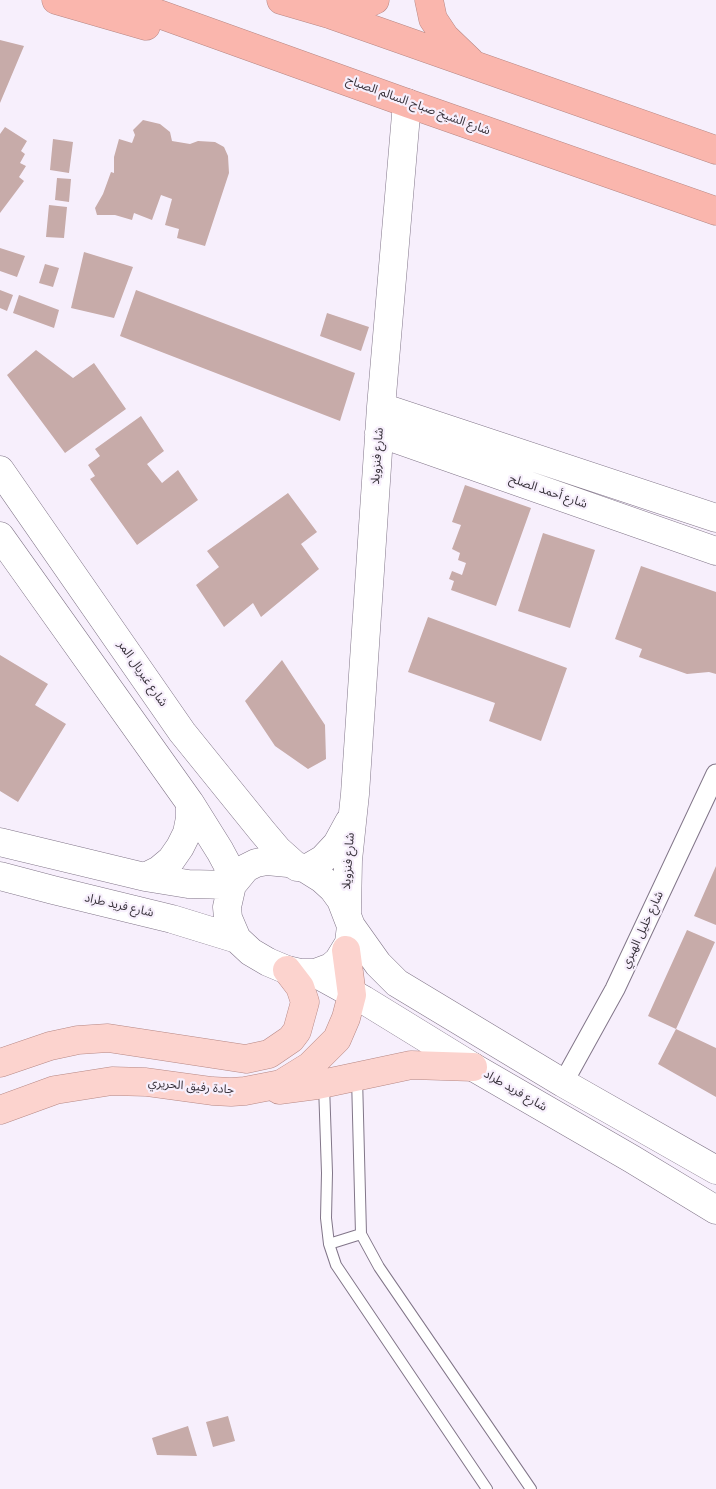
<!DOCTYPE html>
<html>
<head>
<meta charset="utf-8">
<style>
  body { margin:0 }
  canvas { display:block; background:#f7effc }
</style>
</head>
<body>
<canvas width="716" height="1489"></canvas>
<script>
const context = document.querySelector('canvas').getContext('2d');
context.lineJoin = 'round';
function fillPath(path, color) {
  context.fillStyle = color;
  context.fill(path, 'evenodd');
}
function poly(rows) {
  const path = new Path2D();
  for (const r of rows) {
    path.moveTo(r[0], r[1]);
    for (let i = 2; i < r.length; i += 2) path.lineTo(r[i], r[i + 1]);
  }
  return path;
}
function stroke(path, color, width, dash) {
  context.strokeStyle = color;
  context.lineWidth = width;
  context.lineCap = dash ? 'butt' : 'round';
  context.setLineDash(dash || []);
  context.stroke(path);
}
function write(font, color, halo, rows, align = 'center') {
  context.font = font + ' "Nunito Sans","Noto Sans Arabic",sans-serif';
  context.lineWidth = 4.5;
  context.setLineDash([]);
  context.textBaseline = 'middle';
  context.strokeStyle = halo;
  context.fillStyle = color;
  for (const [text, x, y, turn = 0] of rows) {
    context.save();
    context.translate(x, y);
    context.rotate((+turn || 0) * Math.PI / 180);
    context.textAlign = isNaN(turn) ? turn : align;
    if (halo) context.strokeText(text, 0, 0);
    context.fillText(text, 0, 0);
    context.restore();
  }
}
const building = poly([
  [0,40,24,46,0,103],
  [143,120,160,124,170,132,172,141,190,144,198,141,215,142,224,147,228,156,229,173,205,246,177,238,179,229,165,225,172,199,161,195,152,220,134,213,132,220,115,215,97,215,95,208,103,194,111,172,114,173,114,157,119,139,132,143,135,135,133,130],
  [5,127,27,141,21,151,25,154,20,163,26,166,19,177,24,181,0,213,0,134],
  [53,139,73,142,69,173,50,170],
  [57,178,71,179,69,202,55,200],
  [49,205,67,207,64,238,46,237],
  [0,248,25,256,17,277,0,271],
  [84,252,133,267,114,318,71,308],
  [45,264,59,268,53,287,39,283],
  [0,290,13,295,7,311,0,308],
  [136,290,355,373,340,421,120,336],
  [19,295,59,310,54,328,13,313],
  [327,313,369,327,361,351,320,336],
  [36,350,73,378,94,363,126,409,65,453,7,375],
  [141,416,164,451,147,464,162,483,178,470,198,500,137,545,90,479,95,476,88,465,100,456,95,449],
  [465,485,531,508,496,606,451,590,454,581,449,579,452,571,462,575,466,563,458,560,460,553,452,549,461,525,452,522],
  [288,493,317,532,301,544,319,569,261,617,253,603,224,627,196,585,219,567,207,551],
  [543,533,595,550,570,628,518,611],
  [641,566,716,592,716,674,709,672,687,674,639,657,642,649,615,639],
  [428,617,567,668,541,741,489,721,495,703,408,672],
  [0,655,48,684,35,705,66,724,18,802,0,791],
  [282,660,325,725,326,759,308,769,275,746,245,701],
  [716,866,716,925,694,916],
  [687,930,715,942,676,1029,648,1016],
  [676,1029,716,1048,716,1097,658,1064],
  [228,1416,235,1441,213,1447,206,1422],
  [188,1426,197,1456,157,1455,152,1438]
]);
const lane = poly([
  [357,1077,361,1234,379,1267,531,1489],
  [324,1085,327,1173,326,1218,329,1244,336,1265,487,1489],
  [329,1244,361,1234]
]);
const street = poly([
  [563,1083,615,989,716,774]
]);
const secondary = poly([
  [381,407,716,518],
  [379,433,716,551],
  [0,470,182,732,262,831,278,850,297,867],
  [0,536,190,803,220,851,235,879],
  [0,842,145,877,188,884,232,885],
  [306,869,323,859,337,844,349,822],
  [0,876,53,890,172,919,237,939],
  [145,877,159,870,171,860,180,847,187,833,190,818,190,803],
  [347,913,348,860,355,794,381,407,407,103],
  [351,926,378,964,397,983,563,1083,716,1170],
  [315,973,331,967,338,961,349,943,351,926,341,900,333,889,322,879,306,869,288,863,267,861,256,863,246,868,232,885,227,907,228,918,237,939,251,952,268,962,287,970,300,973,315,973,364,1000,473,1067,632,1159,716,1210]
]);
const primary = poly([
  [0,1063,50,1046,78,1040,108,1038,246,1059,269,1054,291,1039,297,1031,305,1002,300,987,287,970],
  [279,1090,317,1085,411,1065,473,1067],
  [0,1110,55,1090,112,1081,146,1082,212,1091,231,1092,245,1091,281,1084,310,1066,337,1039,346,1018,352,995,346,950]
]);
const highway = poly([
  [56,0,146,26],
  [120,0,407,103,716,211],
  [281,0,329,14,716,150],
  [429,0,433,19,445,37,470,61],
  [329,14,356,9,375,0]
]);
const streetNames = [
  ["شارع الشيخ صباح السالم الصباح",418,106,20],
  ["شارع فنزويلا",378,456,-86],
  ["شارع أحمد الصلح",548,492,19],
  ["شارع غبريال المر",142,674,55],
  ["شارع فنزويلا",349,861,-86],
  ["شارع فريد طراد",119,906,13],
  ["شارع خليل الهبري",643,930,-65],
  ["جادة رفيق الحريري",191,1087,5],
  ["شارع فريد طراد",515,1091,30]
];
fillPath(building, '#c7aba9');
stroke(lane, '#827689', 12);
stroke(street, '#827689', 21);
stroke(secondary, '#827689', 29);
stroke(primary, '#b68885', 29);
stroke(highway, '#b68885', 29);
stroke(lane, '#fff', 10);
stroke(street, '#fff', 19);
stroke(secondary, '#fff', 28);
stroke(primary, '#fcd3ce', 28);
stroke(highway, '#fab6ad', 28);
write('12px', '#38323b', '#f7effc', streetNames);
</script>
</body>
</html>
